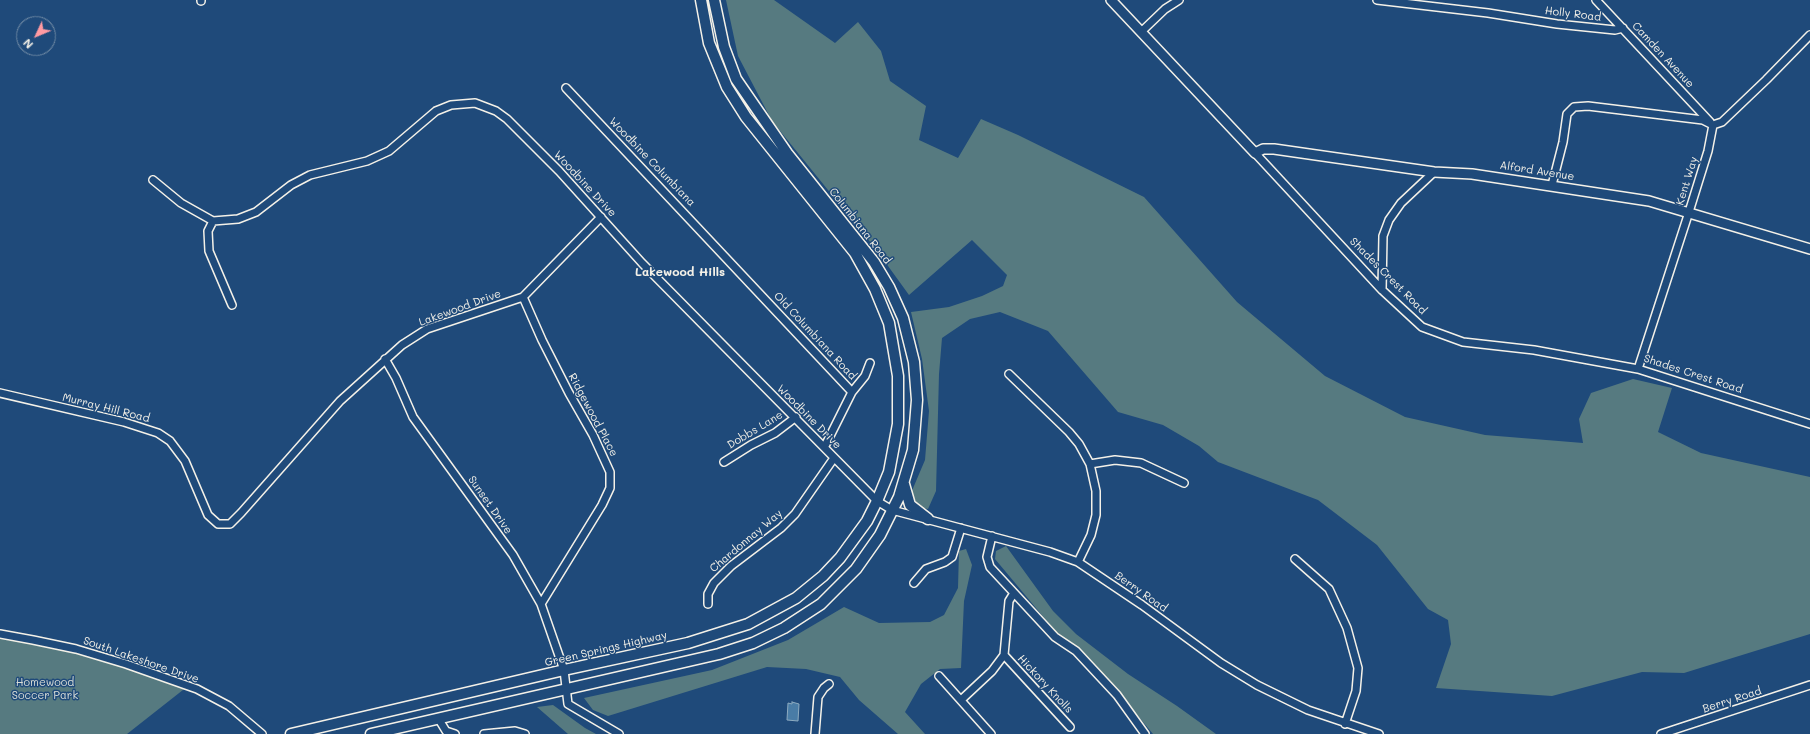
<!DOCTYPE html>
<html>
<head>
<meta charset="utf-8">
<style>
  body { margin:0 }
  #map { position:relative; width:1810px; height:734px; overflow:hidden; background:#1f4a7a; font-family:Mali,sans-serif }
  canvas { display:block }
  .north { position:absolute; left:16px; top:16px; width:40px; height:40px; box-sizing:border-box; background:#1f4a7a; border:1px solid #748da6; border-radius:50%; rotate:226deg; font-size:11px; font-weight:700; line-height:16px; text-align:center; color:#f4f1e8 }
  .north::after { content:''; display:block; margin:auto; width:14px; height:18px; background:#ff9aa2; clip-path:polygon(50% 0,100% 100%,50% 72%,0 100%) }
</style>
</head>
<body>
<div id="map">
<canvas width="1810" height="734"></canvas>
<div class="north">N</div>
</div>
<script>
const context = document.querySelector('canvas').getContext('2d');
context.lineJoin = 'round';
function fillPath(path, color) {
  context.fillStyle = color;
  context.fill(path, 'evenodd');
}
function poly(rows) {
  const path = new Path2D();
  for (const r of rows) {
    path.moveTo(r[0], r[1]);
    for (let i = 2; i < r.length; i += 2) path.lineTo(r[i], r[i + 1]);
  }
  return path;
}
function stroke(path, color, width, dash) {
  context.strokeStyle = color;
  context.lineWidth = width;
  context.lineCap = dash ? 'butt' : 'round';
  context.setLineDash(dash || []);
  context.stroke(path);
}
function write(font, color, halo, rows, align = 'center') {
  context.font = font + ' Mali,sans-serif';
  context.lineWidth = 3;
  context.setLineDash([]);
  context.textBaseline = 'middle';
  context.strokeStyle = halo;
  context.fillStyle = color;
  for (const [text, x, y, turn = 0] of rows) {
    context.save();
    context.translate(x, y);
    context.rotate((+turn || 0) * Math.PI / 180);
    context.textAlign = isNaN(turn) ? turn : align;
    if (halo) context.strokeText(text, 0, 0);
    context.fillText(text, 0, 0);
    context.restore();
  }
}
const green = poly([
  [726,0,774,0,835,43,858,22,881,51,890,81,926,106,919,140,958,158,981,119,1018,135,1144,197,1237,302,1325,376,1405,417,1485,435,1583,443,1579,419,1591,393,1633,379,1672,388,1658,432,1701,453,1810,477,1810,634,1684,673,1642,672,1552,696,1436,688,1451,644,1448,620,1428,609,1377,545,1318,500,1218,462,1199,446,1163,425,1118,412,1048,331,1000,312,970,319,942,338,939,374,936,491,928,509,919,507,911,493,925,460,929,411,922,359,911,312,949,307,982,296,1003,286,1007,275,972,240,909,295,875,248,772,121,738,56],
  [1006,546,1053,611,1076,634,1128,674,1177,706,1216,734,1153,734,1092,661,1056,632,995,559,996,551],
  [966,549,972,565,964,601,961,668,940,669,921,684,905,712,925,734,898,734,859,700,840,677,806,669,767,667,608,716,593,710,584,698,712,670,788,640,844,607,879,623,930,622,944,615,958,588,959,551],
  [0,635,91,654,188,686,127,734,0,734],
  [553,705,585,728,596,734,568,734,537,707]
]);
const water = poly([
  [792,702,799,704,798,721,787,720,788,703,792,704,792,702]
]);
const minor = poly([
  [201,0,201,1],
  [1377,0,1488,13,1557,24,1615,30,1623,28],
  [1596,0,1710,122],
  [1141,32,1165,9,1179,0],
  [566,88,852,392],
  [1713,125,1722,122,1766,80,1810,35],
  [1255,153,1382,290,1422,327,1463,342,1534,350,1638,369,1810,424],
  [153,180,181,203,213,221],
  [1552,185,1563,142,1567,114,1574,107,1588,106,1703,120,1713,125],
  [213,221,238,219,256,212,291,185,310,175,367,161,389,151,436,111,451,105,475,103,496,111,507,119,559,171,642,263,877,501,892,510,1050,552,1078,562,1142,605,1221,663,1257,685,1308,710,1379,734],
  [213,221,208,231,209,251,232,305],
  [1382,290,1383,236,1389,220,1401,203,1434,172],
  [523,297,542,340,569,393,593,435,610,472,610,488,602,505,541,604],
  [385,359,396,378,413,417,513,555,541,604,564,670,568,704,619,734],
  [1638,369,1689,212,1708,151,1713,125],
  [1009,374,1069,432,1079,444,1090,464,1096,491,1096,515,1091,535,1078,562],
  [0,393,124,422,158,433,170,441,185,461,208,515,218,524,230,524,241,513,340,401,402,345,427,329,523,297,601,217],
  [825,446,852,392,865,376,870,363],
  [724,462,751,445,775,433,796,417],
  [1090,464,1115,460,1141,463,1184,483],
  [992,536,987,557,990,567,1055,637,1076,651,1117,695,1145,734],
  [1295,559,1329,589,1347,628,1358,668,1356,691,1345,724],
  [914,583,926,569,945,562,952,557,961,528],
  [1014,593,1009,601,1004,655,1070,727],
  [708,604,708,594,714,583,731,566,781,528,795,514,834,458],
  [0,634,33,640,76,649,126,664,197,689,229,706,262,734],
  [939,676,991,734],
  [961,700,992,671,1004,655],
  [438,718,446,731,455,734],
  [484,734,515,731,525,734],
  [815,734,818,697,824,688,829,684],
  [1661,734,1810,685]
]);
const tertiary = poly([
  [1111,0,1255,153,1263,149,1274,149,1434,172,1472,174,1649,201,1810,249]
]);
const secondary = poly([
  [904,484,910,505,928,519],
  [291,734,564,670,688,643,748,624,796,598,823,576,840,558,867,521,877,501,889,472,898,424,898,376,889,323,875,289,855,253,746,117,727,87,709,43,701,0],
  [371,734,719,654,753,643,784,628,821,604,856,569,880,535,899,497,913,450,917,400,914,362,903,318,889,287,874,262,787,153,736,79,724,47,714,0]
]);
const streetNames = [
  ["Holly Road",1573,14,7],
  ["Camden Avenue",1663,55,47],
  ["Woodbine Columbiana",652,162,46],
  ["Alford Avenue",1537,171,9],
  ["Kent Way",1687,181,-73],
  ["Woodbine Drive",585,184,47],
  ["Columbiana Road",860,226,52],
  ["Shades Crest Road",1388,276,45],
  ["Lakewood Drive",460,308,-20],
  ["Old Columbiana Road",815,336,47],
  ["Shades Crest Road",1693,374,18],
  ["Murray Hill Road",106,408,14],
  ["Ridgewood Place",593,415,62],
  ["Woodbine Drive",809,417,45],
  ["Dobbs Lane",755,430,-31],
  ["Sunset Drive",490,505,55],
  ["Chardonnay Way",746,541,-40],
  ["Berry Road",1141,592,35],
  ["Green Springs Highway",606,649,-13],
  ["South Lakeshore Drive",141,660,19],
  ["Hickory Knolls",1045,684,47],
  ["Berry Road",1732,700,-18]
];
const parkNames = [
  ["Homewood",45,683],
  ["Soccer Park",45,696]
];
const neighbourhoodNames = [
  ["Lakewood Hills",680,272]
];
fillPath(green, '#567a80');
fillPath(water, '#497ca6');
stroke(water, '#8dabc0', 1);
stroke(minor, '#f4f1e8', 10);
stroke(tertiary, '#f4f1e8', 12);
stroke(secondary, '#f4f1e8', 13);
stroke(minor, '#1f4a7a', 7);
stroke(tertiary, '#1f4a7a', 9);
stroke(secondary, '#1f4a7a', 10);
write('11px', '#f4f1e8', '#1f4a7a', streetNames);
write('11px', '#dcdfd8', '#1f4a7a', parkNames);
write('bold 12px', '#f4f1e8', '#1f4a7a', neighbourhoodNames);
</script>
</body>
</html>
